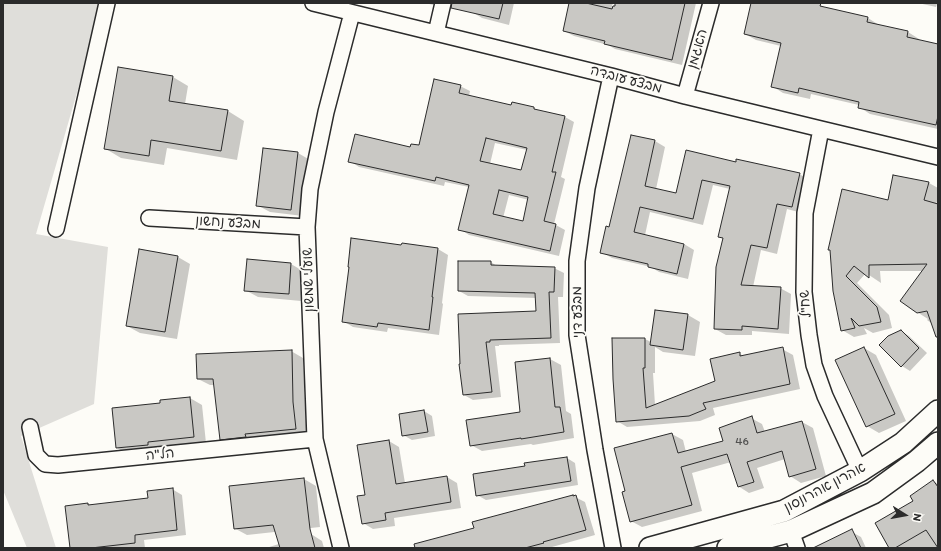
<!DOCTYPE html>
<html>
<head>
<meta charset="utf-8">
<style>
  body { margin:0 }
  #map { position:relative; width:941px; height:551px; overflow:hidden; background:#fdfcf7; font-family:Itim,sans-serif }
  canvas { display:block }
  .frame { position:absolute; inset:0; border:4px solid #2b2b2b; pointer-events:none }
  .north { position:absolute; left:885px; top:495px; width:40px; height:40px; -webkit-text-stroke:3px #fdfcf7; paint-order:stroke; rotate:101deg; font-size:11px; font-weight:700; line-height:16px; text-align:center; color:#2b2b2b }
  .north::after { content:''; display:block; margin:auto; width:14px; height:18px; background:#2b2b2b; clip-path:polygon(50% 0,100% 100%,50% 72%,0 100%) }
</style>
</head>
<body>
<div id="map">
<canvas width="941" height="551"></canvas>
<div class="frame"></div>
<div class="north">N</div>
</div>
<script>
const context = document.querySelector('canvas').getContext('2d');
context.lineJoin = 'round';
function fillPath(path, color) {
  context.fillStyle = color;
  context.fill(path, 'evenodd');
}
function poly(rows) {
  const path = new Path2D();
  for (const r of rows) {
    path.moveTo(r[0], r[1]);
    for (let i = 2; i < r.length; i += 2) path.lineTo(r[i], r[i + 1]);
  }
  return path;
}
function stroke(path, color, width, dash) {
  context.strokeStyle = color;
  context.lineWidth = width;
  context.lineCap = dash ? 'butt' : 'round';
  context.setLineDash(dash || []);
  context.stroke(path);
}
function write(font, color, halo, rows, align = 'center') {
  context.font = font + ' Itim,"Playpen Sans Hebrew",sans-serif';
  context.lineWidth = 3.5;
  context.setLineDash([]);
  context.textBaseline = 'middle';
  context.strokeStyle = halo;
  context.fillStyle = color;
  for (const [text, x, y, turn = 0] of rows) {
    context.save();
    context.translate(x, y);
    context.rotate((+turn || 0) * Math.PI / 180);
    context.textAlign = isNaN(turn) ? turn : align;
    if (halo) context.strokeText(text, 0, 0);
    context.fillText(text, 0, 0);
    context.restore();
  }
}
const green = poly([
  [3,3,103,3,36,234,108,247,94,404,21,436,56,548,27,548,3,490]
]);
const shadow = poly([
  [424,3,435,3,434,5],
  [474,3,514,3,509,25,482,18,472,12],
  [570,3,613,3,612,6,630,11,660,3,696,3,682,65,615,49,608,45,574,36,564,31],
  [752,3,813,3,820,5,827,9,868,18,879,25,908,32,919,39,919,40,938,45,938,129,870,114,859,107,859,105,811,94,810,99,783,93,772,86,781,46,756,40,745,34],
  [918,3,938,3,938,5,937,4,936,7],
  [173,77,188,86,185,104,228,111,244,121,237,160,167,148,164,165,121,158,106,149],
  [460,86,470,91,469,96,512,106,534,108,538,111,565,117,574,122,561,177,565,179,554,224,565,230,559,256,469,235,460,229,469,187,445,182,444,186,359,167,350,161,420,147],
  [495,143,527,150,522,172,490,164],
  [509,195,529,200,524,223,503,218],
  [632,136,655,141,665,147,656,189,677,194,687,151,737,163,799,174,810,180,802,213,787,209,777,254,761,250,753,287,780,288,791,294,789,334,752,331,752,335,726,335,715,329,724,239,720,236,730,189,713,185,703,225,650,212,645,235,684,244,694,250,688,279,659,272,651,267,612,258,601,252,610,228],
  [264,149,298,153,310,160,303,216,270,212,257,205],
  [929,183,938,188,938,199,936,204,938,205,938,328,927,320,928,319,917,312,923,271,880,271,881,283,866,273,857,283,889,315,892,328,873,333,864,328,867,334,854,337,842,330,831,251,829,249,889,201],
  [402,246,438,249,448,255,442,303,443,304,439,335,388,328,387,332,353,327,343,321],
  [178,257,190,264,177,339,140,333,127,326],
  [491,262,498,267,554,268,564,273,563,297,558,297,560,343,499,345,499,346,495,346,501,397,473,400,464,395,459,315,537,312,536,298,468,296,459,291],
  [291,264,303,271,301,301,258,297,245,290],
  [655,311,688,315,700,322,695,356,663,352,655,347,655,373,653,373,655,405,716,381,740,354,744,356,782,349,793,355,800,389,713,408,715,415,700,421,627,427,617,421,645,339,651,342],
  [901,331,909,336,927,353,910,371,902,366,881,345],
  [864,348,876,355,906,421,879,433,867,426],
  [291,351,303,358,305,409,307,435,232,446,221,439,215,385,210,385,198,379],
  [550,359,561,365,566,411,571,414,574,438,533,445,531,444,482,451,471,445,521,413,516,363],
  [190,398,202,405,206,443,129,455,117,448,162,404],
  [424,411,432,416,435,436,412,440,403,435],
  [751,418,762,424,765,432,802,422,813,428,826,476,801,483,790,476,785,459,757,468,764,488,749,493,738,486,731,462,692,473,702,511,642,527,631,521,627,492,672,434,683,440,686,452,724,442],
  [389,441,399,447,405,483,447,477,457,483,461,508,394,518,395,526,373,529,363,523],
  [567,458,575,463,578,485,486,500,477,495,526,467],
  [304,479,316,486,320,527,247,535,234,528],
  [933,481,938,484,938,548,890,548],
  [172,489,182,495,186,535,144,540,145,548,71,548,88,504,91,506,149,499],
  [573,496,585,502,595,535,552,547,552,548,440,548,475,528],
  [850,531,861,537,866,548,823,548],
  [311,534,322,541,324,548,266,548]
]);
const building = poly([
  [452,3,503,3,499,19,451,8,452,3],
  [569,3,586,3,612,9,613,6,615,6,615,3,685,3,672,60,604,44,605,41,563,31,569,3],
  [751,3,821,3,820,6,868,17,867,22,908,31,907,37,938,44,938,116,936,125,858,108,859,102,799,88,798,93,771,87,781,43,744,34,751,3],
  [118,67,173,76,169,101,228,110,221,151,151,140,149,156,104,149,118,67],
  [434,79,461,85,459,93,511,105,512,102,534,107,534,109,565,116,552,172,556,172,544,221,556,224,550,251,458,230,469,185,436,177,435,181,348,162,355,134,410,147,411,144,419,145,434,79],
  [486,138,527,148,521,170,480,161,486,138],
  [499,190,528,197,523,221,493,214,499,190],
  [631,135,655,140,645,186,676,193,686,150,736,162,736,159,800,173,792,207,777,204,767,248,751,245,741,285,781,287,778,329,742,326,742,330,714,329,716,267,723,238,718,237,730,186,702,180,693,219,640,207,634,232,684,244,677,274,648,267,648,264,600,253,606,226,609,227,631,135],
  [263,148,298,152,291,210,256,206,263,148],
  [893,175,929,182,924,200,938,204,938,337,936,337,927,311,917,313,900,301,927,264,869,265,869,278,854,266,846,276,877,307,881,322,859,326,851,318,855,328,841,331,833,291,830,250,828,250,842,189,888,200,893,175],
  [351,238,401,245,402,243,438,248,432,297,433,297,429,330,378,323,377,327,342,322,349,267,348,267,351,238],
  [139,249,178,256,165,332,126,326,139,249],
  [247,259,291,263,289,294,244,291,247,259],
  [458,261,491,261,491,265,555,267,554,292,549,292,551,338,490,340,490,342,486,342,492,392,463,395,459,364,460,364,458,314,536,311,535,293,458,291,458,261],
  [655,310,688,314,683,350,650,345,655,310],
  [901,330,919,348,901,367,879,345,888,336,901,330],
  [612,338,645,338,645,368,643,368,646,408,715,381,710,359,740,352,740,356,783,347,790,384,703,403,706,409,689,416,616,422,613,379,612,338],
  [864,347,895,414,866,427,835,360,864,347],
  [292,350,293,402,296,429,245,434,246,437,220,440,213,379,197,379,196,354,292,350],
  [550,358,555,407,560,407,564,432,521,439,521,438,470,446,466,420,520,412,515,362,550,358],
  [190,397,194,437,148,442,148,445,116,448,112,408,160,403,160,400,190,397],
  [424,410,428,432,402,436,399,414,424,410],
  [752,416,757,433,802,421,816,469,789,477,782,451,747,462,754,482,738,487,727,454,681,467,692,505,630,522,622,492,625,491,614,448,672,433,678,453,723,441,719,428,752,416],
  [389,440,396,484,447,476,451,502,385,513,386,520,362,524,357,496,365,495,357,445,389,440],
  [567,457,571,481,476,496,473,474,525,466,524,463,567,457],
  [304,478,310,529,315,548,280,548,273,525,234,529,229,486,304,478],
  [933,480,938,487,938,548,926,530,895,548,889,548,875,523,913,501,910,496,933,480],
  [173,488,177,530,135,535,135,543,91,548,70,548,65,506,88,503,88,505,148,498,147,491,173,488],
  [573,495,573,496,576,495,586,530,543,542,544,543,525,548,415,548,414,544,474,528,472,522,573,495],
  [852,529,861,548,813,548,852,529]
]);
const street = poly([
  [313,3,611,76,685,96,821,129,938,157],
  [436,33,443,3],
  [611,76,587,188,577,261,577,335,595,450,613,548],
  [685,96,711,3],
  [821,129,805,213,804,292,809,335,814,365,825,396,860,471],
  [149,218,307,227],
  [56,229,107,3],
  [30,427,36,455,45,464,58,465,315,439],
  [791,531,797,548],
  [341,548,315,439,307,227,310,189,326,112,352,13]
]);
const secondary = poly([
  [650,548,784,511,860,471,903,443,938,411],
  [728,548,791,531,873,493,917,461,938,443]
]);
const numberNames = [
  ["46",742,442]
];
const streetNames = [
  ["האגמן",698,49,-74],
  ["מבצע עובדה",626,80,15],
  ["מבצע נחשון",228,223,3],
  ["שועלי שמשון",309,280,-92],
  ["שח\"ל",806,304,-95],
  ["מבצע דני",578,312,-91],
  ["הל\"ה",160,455,-6],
  ["אהרון אהרונסון",825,488,-28]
];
fillPath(green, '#dfdeda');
fillPath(shadow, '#0003');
fillPath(building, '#c9c8c4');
stroke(building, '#2b2b2b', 1);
stroke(street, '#2b2b2b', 18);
stroke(secondary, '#2b2b2b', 24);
stroke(street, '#fdfcf7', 15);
stroke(secondary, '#fdfcf7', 21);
write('12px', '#525251', null, numberNames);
write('14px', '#2b2b2b', '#fdfcf7', streetNames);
</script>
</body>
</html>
